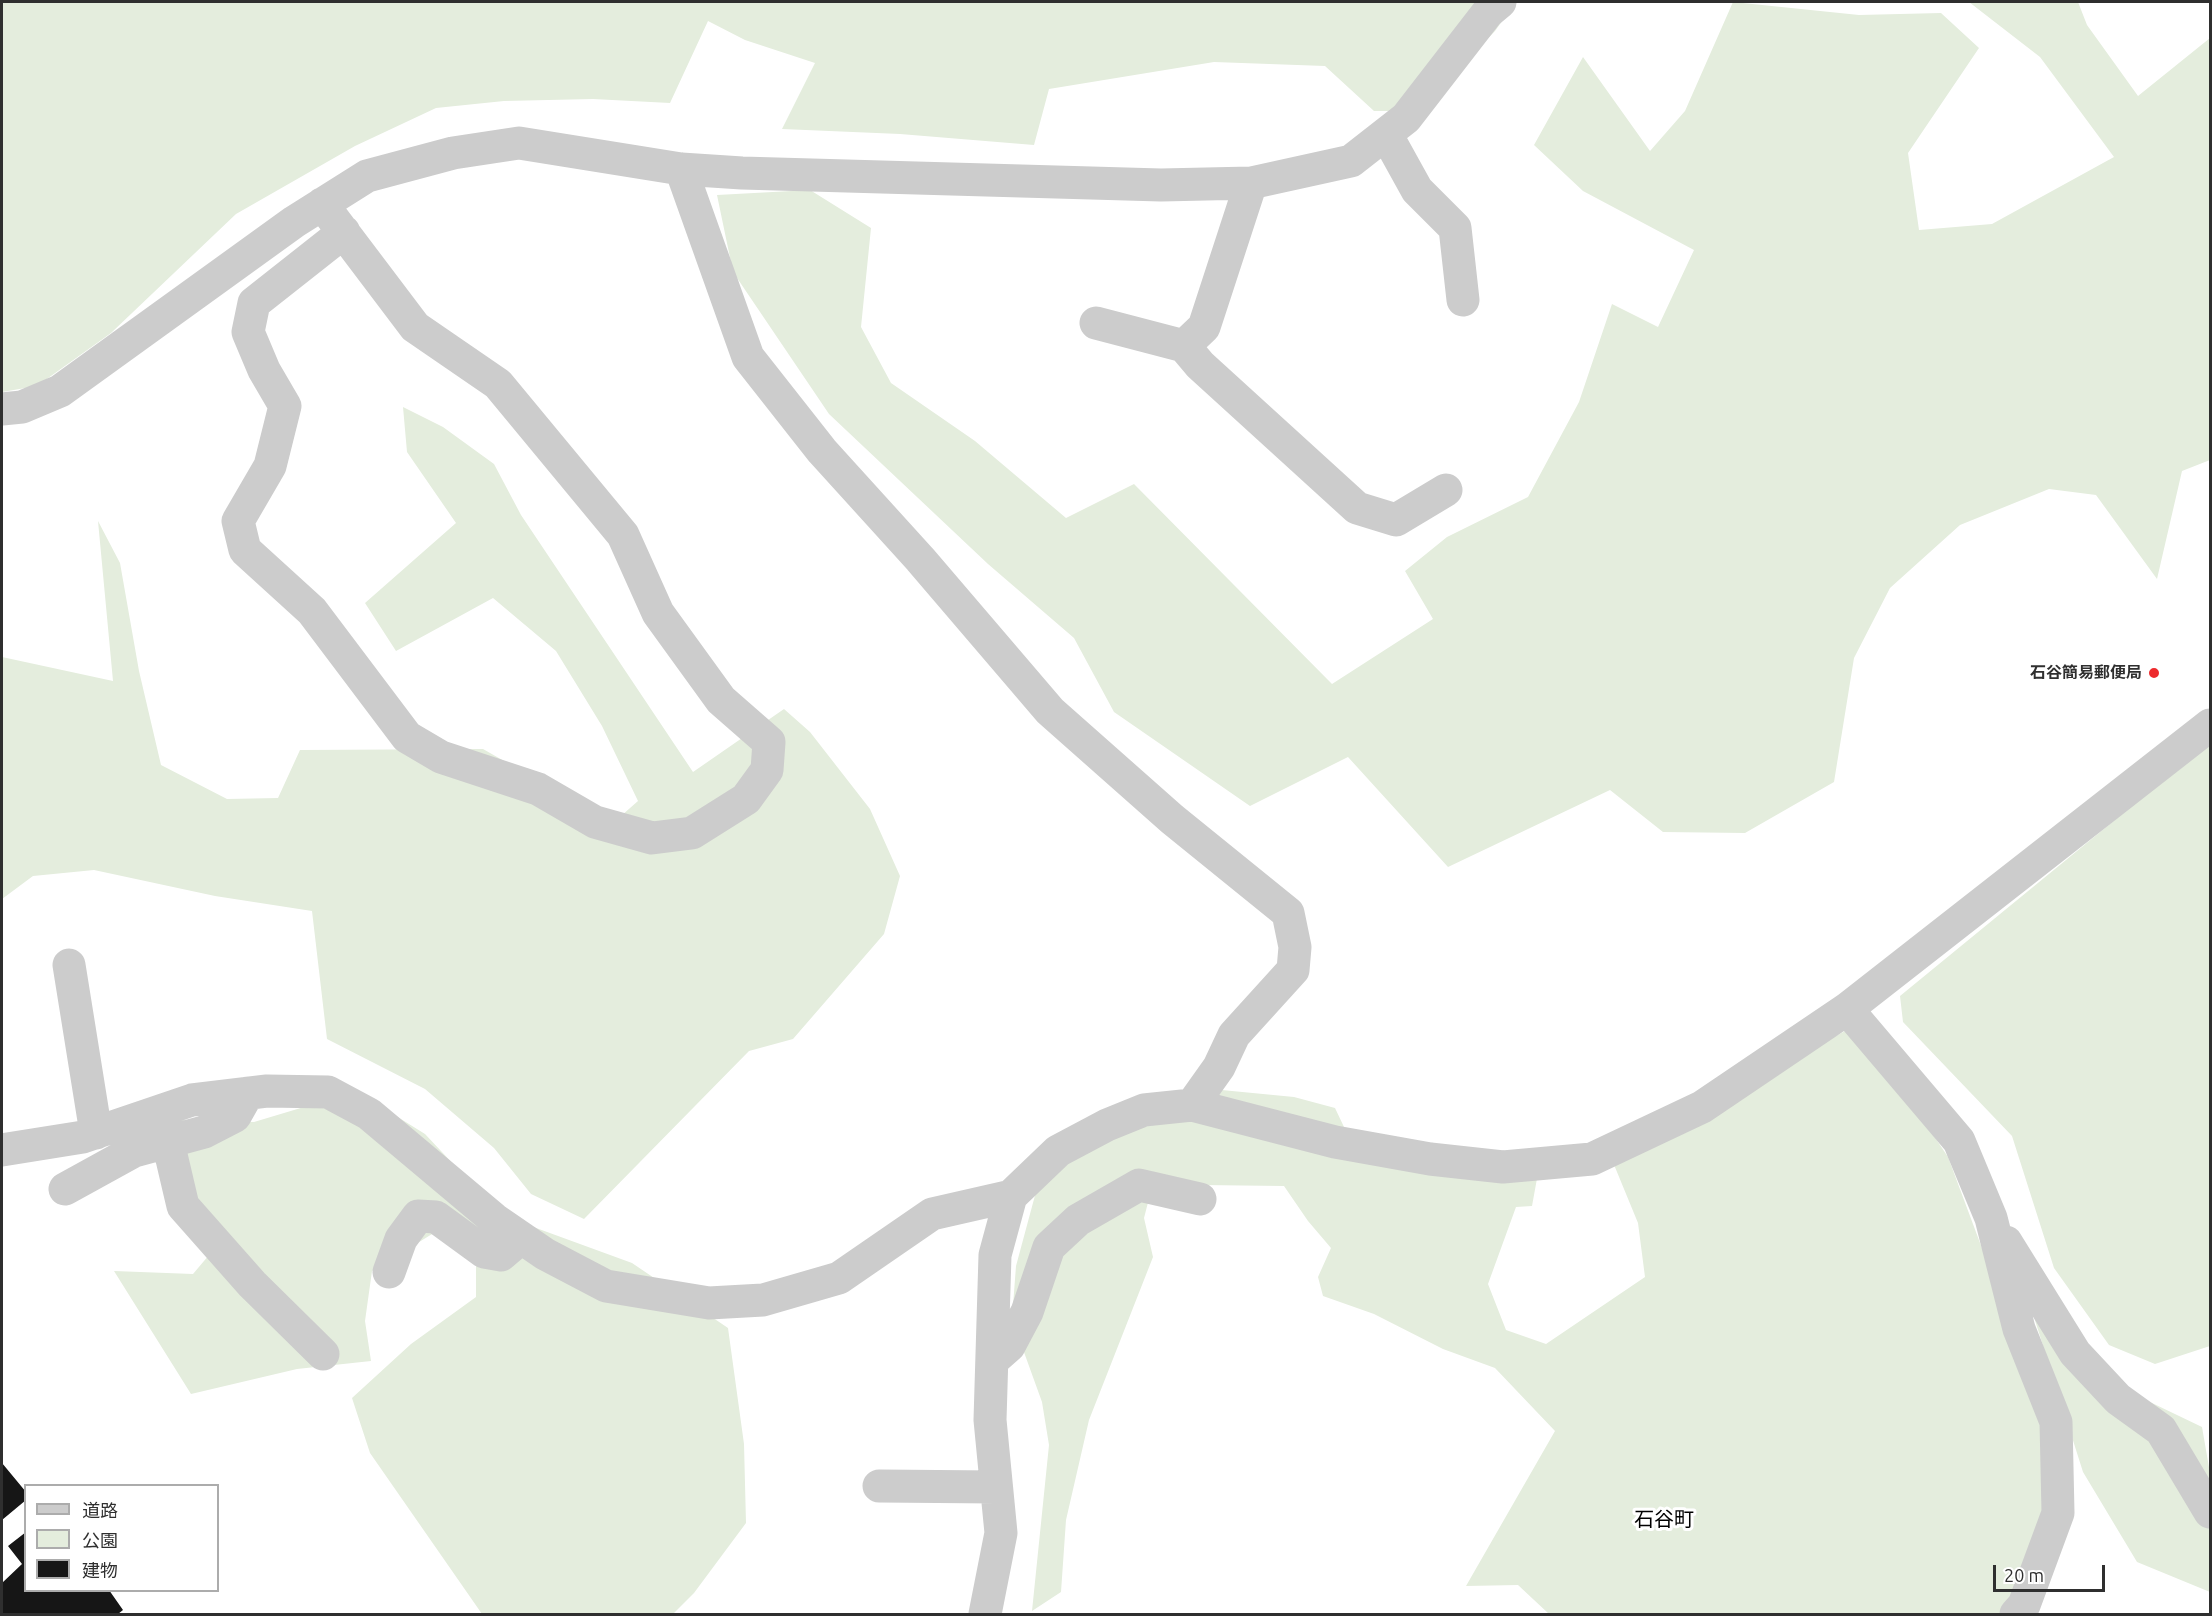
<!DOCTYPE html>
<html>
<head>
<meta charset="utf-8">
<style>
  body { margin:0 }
  #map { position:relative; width:2212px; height:1616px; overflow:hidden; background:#fff; font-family:Ubuntu,"Noto Sans JP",sans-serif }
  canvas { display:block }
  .frame { position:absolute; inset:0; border:3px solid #2f2f2f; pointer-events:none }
  .legend { position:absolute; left:24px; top:1484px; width:195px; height:108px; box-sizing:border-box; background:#fff; border:2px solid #acacac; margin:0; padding:8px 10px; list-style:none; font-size:18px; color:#2f2f2f }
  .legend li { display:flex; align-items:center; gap:12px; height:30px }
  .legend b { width:30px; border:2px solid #acacac }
  .scale { position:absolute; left:1993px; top:1565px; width:112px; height:27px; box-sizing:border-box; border:3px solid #2f2f2f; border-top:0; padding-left:8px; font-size:18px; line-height:21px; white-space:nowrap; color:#2f2f2f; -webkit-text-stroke:4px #fff; paint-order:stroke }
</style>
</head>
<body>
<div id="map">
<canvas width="2212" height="1616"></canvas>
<div class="frame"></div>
<ul class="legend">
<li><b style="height:8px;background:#ccc"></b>道路</li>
<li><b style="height:16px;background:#e4eddd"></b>公園</li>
<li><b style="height:16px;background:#161616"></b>建物</li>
</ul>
<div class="scale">20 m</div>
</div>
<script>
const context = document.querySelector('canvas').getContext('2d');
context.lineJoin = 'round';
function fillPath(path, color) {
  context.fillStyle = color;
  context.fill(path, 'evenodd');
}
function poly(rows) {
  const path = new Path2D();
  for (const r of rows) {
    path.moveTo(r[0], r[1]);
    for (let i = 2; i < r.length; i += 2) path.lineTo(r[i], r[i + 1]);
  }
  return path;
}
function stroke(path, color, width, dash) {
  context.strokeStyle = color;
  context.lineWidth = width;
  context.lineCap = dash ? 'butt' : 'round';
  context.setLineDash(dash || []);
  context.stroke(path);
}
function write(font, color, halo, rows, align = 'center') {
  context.font = font + ' Ubuntu,"Noto Sans JP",sans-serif';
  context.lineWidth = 6;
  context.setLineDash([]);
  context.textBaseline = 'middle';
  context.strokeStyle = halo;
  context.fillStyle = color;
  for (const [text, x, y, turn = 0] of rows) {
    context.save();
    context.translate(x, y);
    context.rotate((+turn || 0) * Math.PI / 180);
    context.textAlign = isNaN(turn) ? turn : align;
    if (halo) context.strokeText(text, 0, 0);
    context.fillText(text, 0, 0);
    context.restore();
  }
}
const green = poly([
  [2,2,1516,2,1495,31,1419,111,1374,111,1325,66,1214,62,1049,89,1034,145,900,134,782,129,815,63,745,40,708,21,670,103,593,99,504,101,436,108,355,146,236,214,111,333,37,386,2,392],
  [1733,2,1859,15,1941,13,1979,48,1908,153,1919,230,1992,224,2114,157,2040,57,1969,2,2078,2,2087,25,2138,96,2210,38,2210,460,2182,471,2157,579,2096,495,2049,489,1960,525,1890,588,1854,658,1834,782,1745,833,1663,832,1610,790,1448,867,1348,757,1250,806,1114,712,1074,638,988,564,829,414,733,272,717,195,810,190,871,228,861,327,891,383,975,441,1066,518,1134,484,1332,684,1433,619,1405,571,1447,537,1528,497,1579,402,1612,304,1658,327,1694,250,1583,191,1534,145,1583,57,1650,151,1685,111],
  [403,407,443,427,494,464,521,515,693,772,784,709,810,732,870,809,900,876,884,934,793,1039,749,1051,584,1219,531,1194,494,1148,425,1089,327,1039,312,911,215,896,94,870,33,876,2,899,2,657,113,681,98,521,120,563,139,671,161,765,227,799,278,798,300,750,483,749,613,823,638,801,602,726,556,651,493,598,396,651,365,603,456,523,407,452],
  [2210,742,2210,1346,2155,1364,2109,1345,2054,1268,2012,1136,1903,1022,1900,996],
  [1849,1029,1906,1094,1948,1157,2049,1428,2051,1493,2005,1614,1549,1614,1518,1585,1466,1586,1555,1431,1495,1368,1443,1349,1374,1314,1323,1296,1318,1277,1331,1248,1308,1221,1284,1186,1201,1185,1152,1187,1144,1218,1153,1257,1089,1420,1066,1520,1061,1592,1032,1611,1049,1445,1042,1402,1012,1319,1016,1266,1037,1188,1078,1137,1201,1088,1294,1097,1335,1108,1353,1146,1538,1173,1532,1206,1516,1207,1488,1284,1506,1330,1546,1344,1645,1277,1638,1223,1610,1155],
  [324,1101,372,1101,425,1134,472,1184,517,1221,632,1263,728,1328,744,1444,746,1523,694,1593,673,1614,482,1614,370,1453,352,1398,411,1344,476,1297,476,1259,437,1231,372,1271,365,1321,371,1361,297,1369,191,1394,114,1271,193,1274,220,1242,154,1155,177,1120,254,1122],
  [2021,1276,2127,1391,2202,1427,2210,1473,2210,1592,2137,1562,2083,1472]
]);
const building = poly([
  [2,1463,26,1492,26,1500,2,1520],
  [26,1532,26,1590,109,1590,123,1610,118,1614,2,1614,2,1583,22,1564,8,1546]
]);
const minor = poly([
  [1386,134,1417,190,1455,228,1463,300],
  [681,169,748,357,822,451,920,559,1050,711,1172,819,1288,913,1295,947,1293,970,1234,1035,1219,1067,1192,1105],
  [322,204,415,327,498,384,623,535,658,613,721,700,769,742,767,770,746,799,692,833,652,838,595,822,538,789,441,757,407,737,312,611,245,550,238,521,270,466,285,406,264,370,248,332,254,303,344,232],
  [1096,323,1184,346,1204,327,1251,183],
  [1184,346,1200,365,1357,508,1396,520,1446,490],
  [2,409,22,407,60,391,294,222,367,176,453,153,519,143,681,169,742,173,1161,185,1251,183,1351,161,1406,118,1488,12,1500,2],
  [69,965,96,1133],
  [1847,1009,1959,1141,1991,1218,2019,1329,2056,1422,2058,1513,2024,1605,2016,1614],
  [168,1142,183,1206,252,1284,323,1354],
  [2,1150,83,1137,192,1100,267,1091,328,1092,369,1114,494,1219,545,1254,606,1286,709,1303,763,1300,839,1278,932,1214,1011,1196],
  [65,1189,134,1151,204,1132,235,1116,248,1093],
  [2006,1242,2075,1353,2118,1399,2161,1430,2210,1512],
  [389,1272,401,1239,418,1216,436,1217,484,1252,501,1255,521,1238],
  [992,1361,1009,1346,1027,1312,1049,1247,1078,1220,1139,1185,1200,1199],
  [879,1486,996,1487],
  [985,1614,1001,1533,990,1420,995,1255,1011,1196,1058,1151,1107,1125,1144,1110,1192,1105,1335,1142,1430,1159,1503,1167,1592,1159,1702,1107,1847,1009,2210,725]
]);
const markers = [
  [2154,673,6,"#ed2b2d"]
];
const poiNames = [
  ["石谷簡易郵便局",2142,673]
];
const quarterNames = [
  ["石谷町",1664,1519]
];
fillPath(green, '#e4eddd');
fillPath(building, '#161616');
stroke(minor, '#ccc', 33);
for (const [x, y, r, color] of markers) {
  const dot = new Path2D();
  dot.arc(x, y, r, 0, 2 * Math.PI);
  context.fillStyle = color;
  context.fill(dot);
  stroke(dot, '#fff', 2);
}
write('bold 16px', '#2f2f2f', '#fff', poiNames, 'right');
write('20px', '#000', '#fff', quarterNames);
</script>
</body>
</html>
